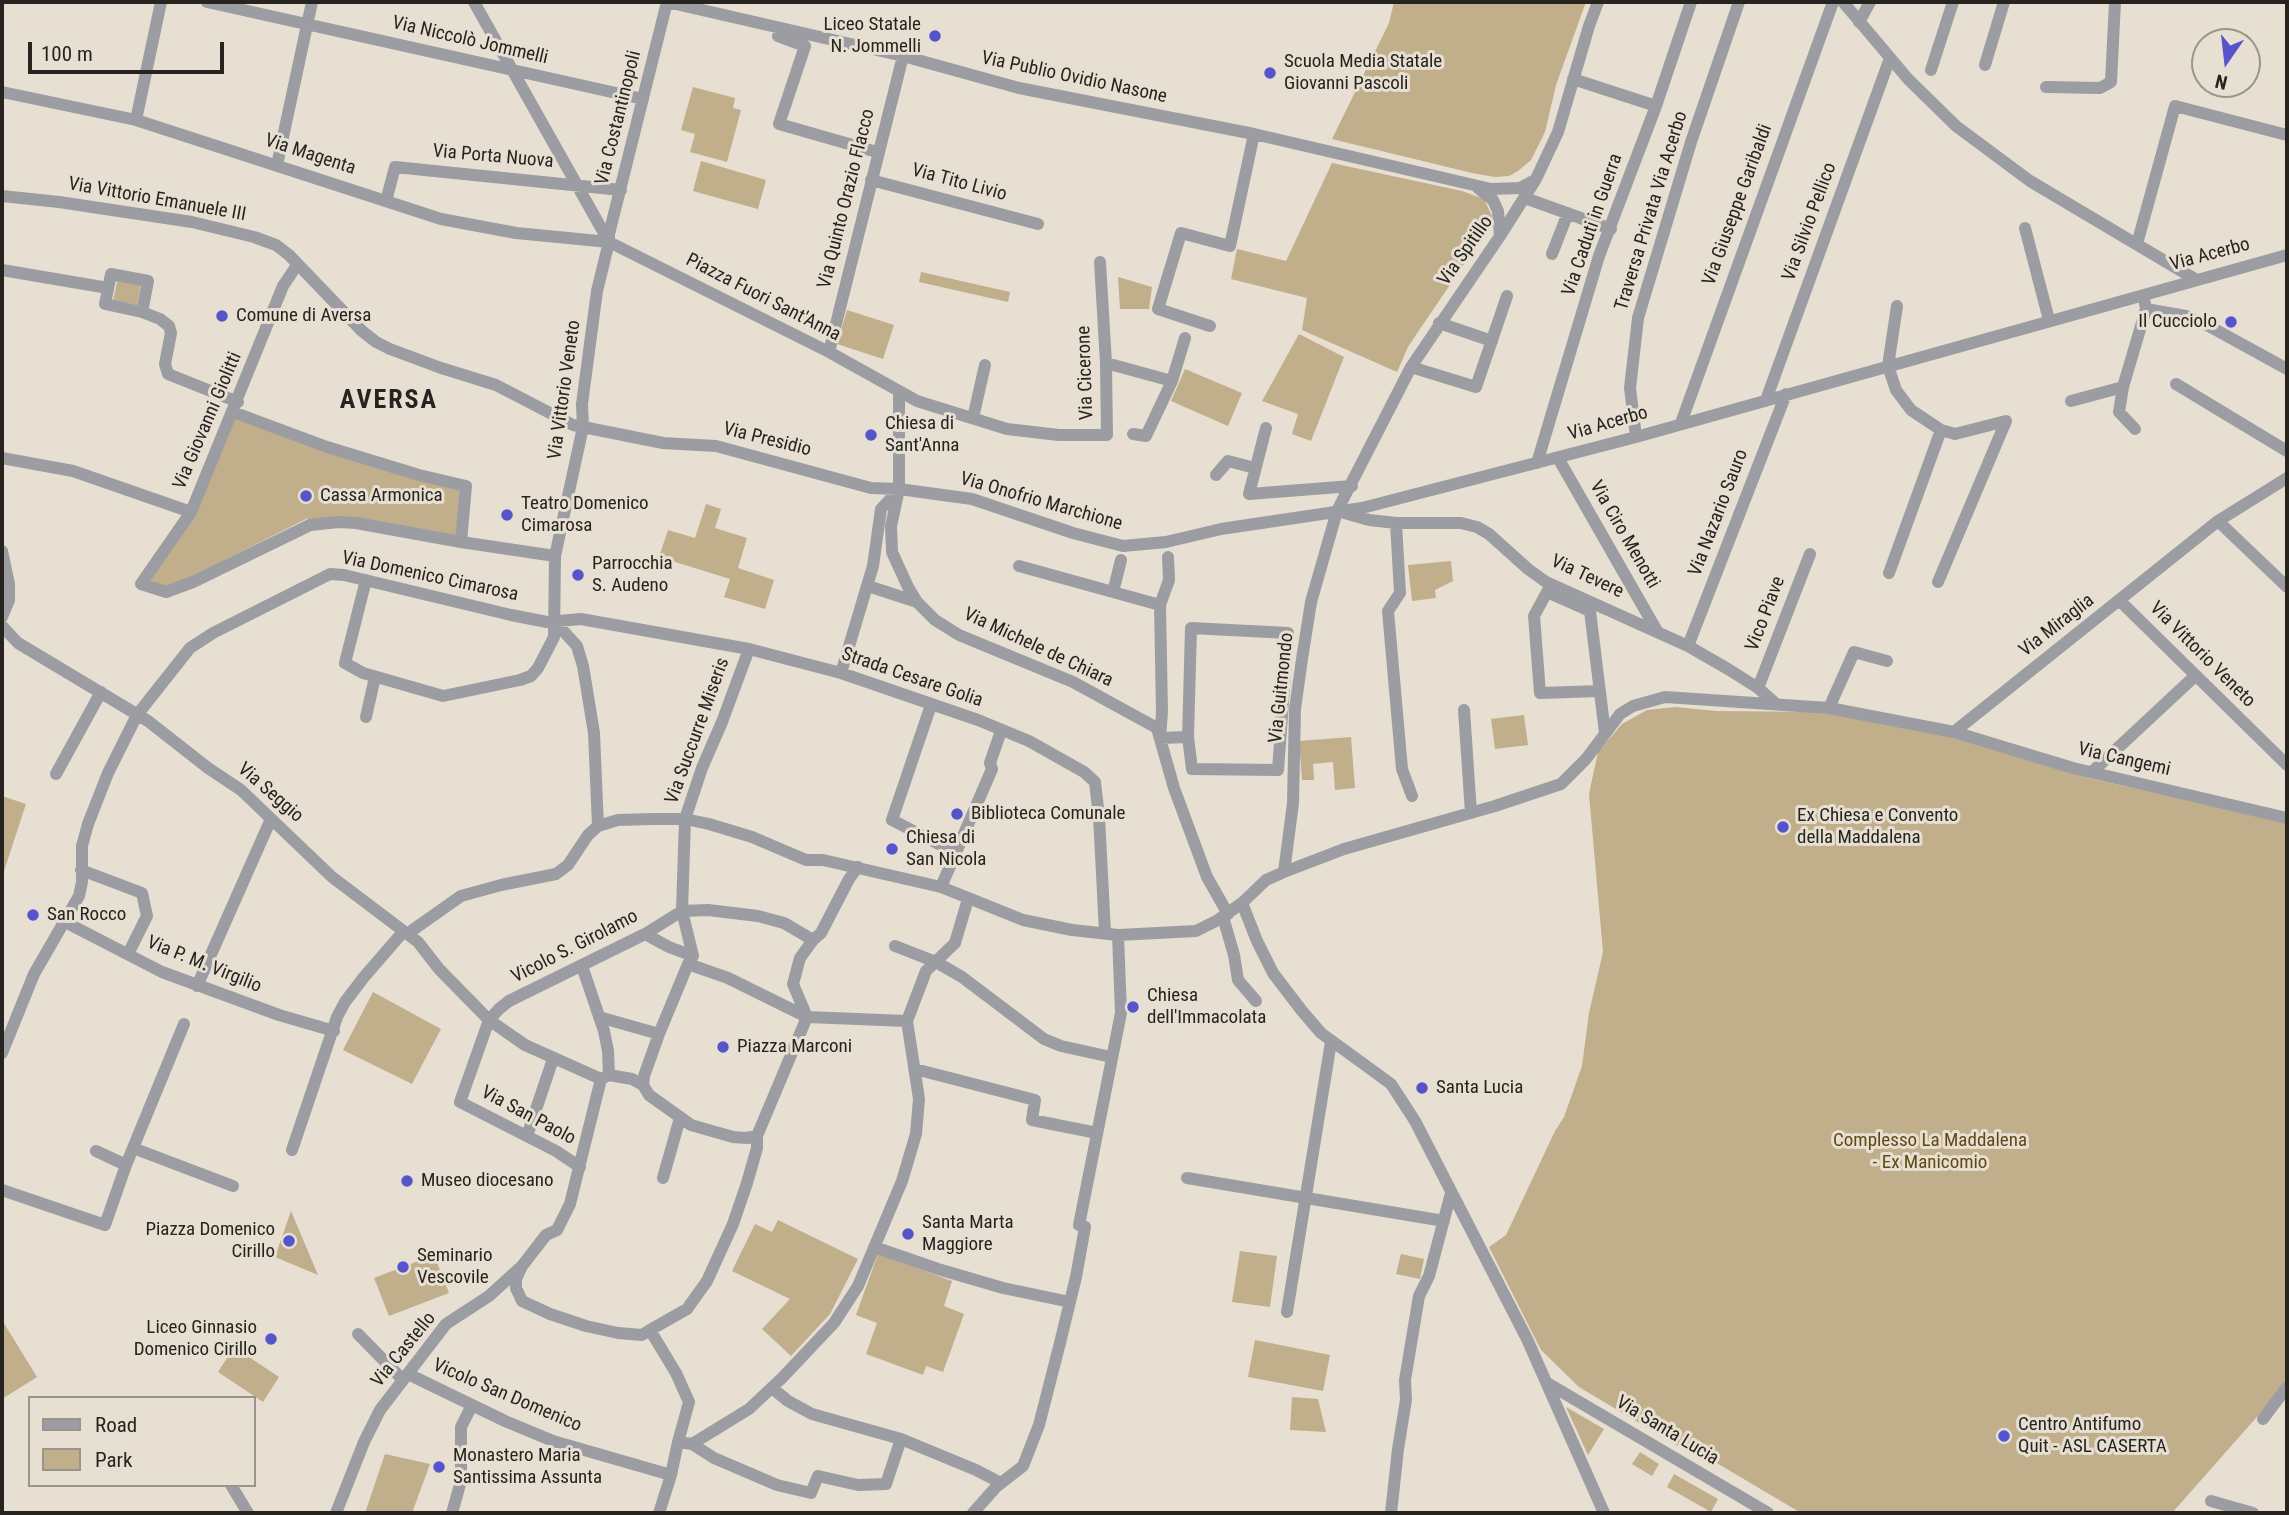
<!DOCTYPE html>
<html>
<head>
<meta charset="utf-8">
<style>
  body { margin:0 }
  #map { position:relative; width:2289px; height:1515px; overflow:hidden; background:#e6dfd2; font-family:"Roboto Condensed",sans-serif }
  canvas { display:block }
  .frame { position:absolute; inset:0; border:4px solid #272420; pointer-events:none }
  .legend { position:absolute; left:28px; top:1396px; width:228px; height:91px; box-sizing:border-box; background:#e6dfd2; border:2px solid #9a948b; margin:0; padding:9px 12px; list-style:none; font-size:21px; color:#272420 }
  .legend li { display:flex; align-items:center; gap:14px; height:35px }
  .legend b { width:35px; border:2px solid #9a948b }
  .north { position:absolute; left:2191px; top:28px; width:70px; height:70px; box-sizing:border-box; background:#e6dfd2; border:2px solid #9a948b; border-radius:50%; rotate:194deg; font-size:19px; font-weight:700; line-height:28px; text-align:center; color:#272420 }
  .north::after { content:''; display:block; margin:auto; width:24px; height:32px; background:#5554cb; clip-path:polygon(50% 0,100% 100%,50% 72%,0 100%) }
  .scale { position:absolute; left:28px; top:42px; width:196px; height:32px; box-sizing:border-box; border:4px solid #272420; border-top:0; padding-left:9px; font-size:21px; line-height:24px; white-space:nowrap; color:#272420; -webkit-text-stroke:5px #e6dfd2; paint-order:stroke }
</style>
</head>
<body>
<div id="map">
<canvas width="2289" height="1515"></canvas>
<div class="frame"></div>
<ul class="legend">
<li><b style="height:9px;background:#9c9da3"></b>Road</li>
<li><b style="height:19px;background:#c1ae8a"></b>Park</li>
</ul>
<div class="north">N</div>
<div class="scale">100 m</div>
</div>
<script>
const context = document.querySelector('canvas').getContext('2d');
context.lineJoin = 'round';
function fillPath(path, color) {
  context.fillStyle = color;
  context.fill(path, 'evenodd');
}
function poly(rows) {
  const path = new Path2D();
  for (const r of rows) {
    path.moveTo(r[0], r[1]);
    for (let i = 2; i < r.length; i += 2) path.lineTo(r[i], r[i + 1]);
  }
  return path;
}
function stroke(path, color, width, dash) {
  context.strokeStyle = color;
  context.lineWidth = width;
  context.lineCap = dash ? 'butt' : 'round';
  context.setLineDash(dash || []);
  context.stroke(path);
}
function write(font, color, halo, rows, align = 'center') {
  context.font = font + ' "Roboto Condensed",sans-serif';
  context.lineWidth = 6;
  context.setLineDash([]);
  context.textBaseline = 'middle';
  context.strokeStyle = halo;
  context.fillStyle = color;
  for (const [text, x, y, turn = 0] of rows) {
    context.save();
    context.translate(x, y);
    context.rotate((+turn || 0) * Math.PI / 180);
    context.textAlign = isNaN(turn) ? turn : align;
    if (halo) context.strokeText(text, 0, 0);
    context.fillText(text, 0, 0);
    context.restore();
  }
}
const green = poly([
  [1394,2,1586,2,1556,85,1545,132,1531,160,1518,171,1509,176,1495,177,1472,173,1332,139,1389,23],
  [693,87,735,98,733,108,741,110,727,162,690,152,695,134,681,130],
  [701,161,766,180,758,209,693,191],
  [1332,163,1462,191,1484,199,1492,216,1492,223,1424,323,1408,347,1397,372,1302,330,1307,298,1231,279,1237,249,1286,261],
  [921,272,1010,292,1008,302,919,282],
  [1118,277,1152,287,1149,309,1120,309],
  [118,278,141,283,137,305,113,300],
  [847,310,894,325,883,359,837,344],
  [1299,334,1344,357,1311,441,1292,434,1298,414,1262,401],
  [1185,369,1242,393,1228,426,1171,401],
  [235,415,464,488,459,536,343,519,306,519,181,582,162,587,150,580],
  [706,504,721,509,715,528,747,538,738,568,774,580,765,609,724,597,730,579,659,557,668,530,695,538],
  [1451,561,1453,581,1435,590,1436,598,1412,601,1408,565],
  [1675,707,1717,711,1828,712,1941,733,2093,779,2287,823,2287,1379,2270,1402,2172,1513,1801,1513,1715,1462,1683,1449,1579,1387,1541,1350,1489,1247,1506,1235,1555,1131,1564,1117,1582,1066,1589,1013,1603,952,1589,794,1598,752,1622,724,1647,710],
  [1524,715,1528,745,1495,749,1491,719],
  [1351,737,1355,788,1335,790,1333,762,1313,764,1314,780,1302,780,1299,741],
  [2,796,26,804,2,877],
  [373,992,441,1029,412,1084,343,1050],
  [291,1211,318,1275,275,1257],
  [778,1220,858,1259,830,1314,791,1356,762,1329,790,1299,732,1271,755,1224,772,1232],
  [1240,1251,1277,1256,1270,1307,1232,1302],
  [878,1254,952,1281,944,1306,964,1314,943,1372,926,1366,923,1375,866,1354,877,1323,856,1315],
  [1401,1254,1424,1259,1420,1279,1396,1274],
  [434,1255,449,1293,389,1316,374,1278],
  [2,1320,37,1377,2,1399],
  [1255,1340,1330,1355,1323,1391,1248,1377],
  [234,1347,279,1377,263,1402,218,1372],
  [1292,1397,1318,1399,1326,1432,1290,1430],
  [1566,1407,1604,1429,1588,1455],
  [1640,1452,1659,1464,1652,1476,1632,1464],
  [385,1454,430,1464,412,1513,365,1513],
  [1674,1474,1718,1499,1711,1512,1667,1487]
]);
const minor = poly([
  [207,2,643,99],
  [474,2,609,242],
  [667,2,903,56,1019,88,1254,134,1491,189,1520,188,1535,180],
  [1843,2,1908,79,1956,126,2030,181,2195,279],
  [1859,22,1870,2],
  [778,36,805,46,779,124,877,152],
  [1985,65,2004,2],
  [1931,70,1953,2],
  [1573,79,1656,106],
  [2046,87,2100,88,2111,82,2115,2],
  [2,92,136,120,441,219,516,233,609,242,829,352,917,401,1007,429,1059,435,1107,435,1106,363,1100,262],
  [136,120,161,2],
  [277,165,312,2],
  [871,180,1038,224],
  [1478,188,1493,200,1498,211,1500,236],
  [2,196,59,202,192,222,254,237,276,245,289,255,362,331,376,342,390,349,441,368,496,385,573,425,663,443,716,446,871,488,899,489,972,499,1073,533,1123,546,1166,542,1221,529,1362,508,1636,437,2287,255],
  [1525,198,1611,229],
  [386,201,395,167,621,190],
  [2025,228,2049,320],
  [2137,244,2175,106,2287,135],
  [1552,254,1568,213],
  [2,270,108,288],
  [1897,306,1888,366,1896,390,1911,410,1941,430,1955,434,2006,421,1938,582],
  [2146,309,2186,316,2207,325,2287,369],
  [142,312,148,281,111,274,105,304,142,312,160,319,169,326,171,333,165,364,168,374,238,402],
  [1439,323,1492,341],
  [1210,326,1158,309,1181,233,1230,246,1254,134],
  [829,352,903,56],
  [1106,363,1172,381,1185,338],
  [1411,367,1476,387,1507,296],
  [2176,384,2287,451],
  [899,392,899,489,891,526,892,552,908,587,917,602,935,620,959,635,1073,682,1157,728,1174,788,1207,877,1228,914],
  [1766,400,1890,58],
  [2071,401,2123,387],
  [233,412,327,447,419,475,466,486,461,542,356,523,339,522,310,525,193,582,166,592,141,584,191,512,283,286,297,265],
  [973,418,985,365],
  [1681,423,1833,2],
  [1266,428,1249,494,1352,486],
  [2135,429,2119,412,2123,387,2146,309,2145,303],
  [1133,434,1146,436,1172,381],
  [1636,437,1630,388,1638,318,1691,142,1739,2],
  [2,458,73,471,191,512],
  [1558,458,1657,631],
  [1537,463,1599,256,1656,106,1691,2],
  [1216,475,1228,461,1255,468],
  [1341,512,1369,520,1396,523,1461,523,1477,527,1489,534,1528,569,1546,582,1688,646,1728,669,1758,688,1774,702],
  [2218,521,2287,587],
  [1396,523,1400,593,1388,611,1402,769,1412,796],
  [461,542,555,556],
  [2,551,9,584,9,600,2,617],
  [1168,557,1169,580,1160,605,1162,712,1160,738,1188,737,1191,628,1288,633,1278,770,1192,769,1188,737],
  [1019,566,1160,605],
  [1889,573,1941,430],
  [366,580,345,663,363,673,443,696,520,680,531,676,538,668,554,637,555,556,583,427,582,404,597,291,609,242,609,234,667,2],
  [868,586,917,602],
  [1113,592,1121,560],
  [2120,601,2287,765],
  [555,622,577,646,583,666,594,733,598,826],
  [2,626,18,643,148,721,208,768,241,790,332,877,418,942,439,969,489,1020,525,1045,601,1079],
  [1688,646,1786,394],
  [841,673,873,566,881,509,897,492],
  [1758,688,1810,554],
  [1600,691,1540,693,1534,616,1547,592,1590,611,1605,733],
  [931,705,892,820,954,852],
  [1829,708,1854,652,1887,661],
  [1464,710,1471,813],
  [366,717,375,677],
  [1954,732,2218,521,2287,478],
  [2092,772,2195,676],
  [56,774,101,692],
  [858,867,849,879,821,933,813,940,800,958,793,984,807,1017,907,1021],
  [81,870,142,893,147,916,128,954],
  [1284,872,1293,803,1295,709,1302,659,1311,602,1337,511,1411,367,1500,236,1536,179,1558,132,1589,26,1598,2],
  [941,887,992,769,990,763,1001,731],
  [1242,903,1257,941,1273,973,1302,1011,1321,1033,1391,1084,1415,1121,1527,1339,1604,1513],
  [1223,917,1234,955,1238,980,1256,1001],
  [65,922,162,972,279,1015,334,1031],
  [407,934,461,896,501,885,556,874,568,865,588,835,598,826,618,820,652,819,685,819,709,824,752,837,806,860,823,860,941,887,1023,920,1072,930,1118,935,1196,931,1218,920,1242,903,1266,880,1284,872,1344,849,1495,806,1561,784,1586,759,1620,714,1633,706,1665,697,1829,708,1954,732,2073,768,2287,818],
  [645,934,669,947,693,956],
  [895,946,936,962,962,977,1044,1039,1061,1046,1111,1057],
  [688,964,728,978,807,1017,757,1136,746,1138,733,1137,691,1125,649,1095,643,1085,644,1076,659,1034,688,964],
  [688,964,693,956,682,911,708,910,758,916,784,923,813,940],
  [582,966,604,1031,608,1051,609,1075],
  [197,986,271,819],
  [599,1017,659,1034],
  [2,1053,34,974,79,896,82,882,82,846,88,824,108,773,137,715,190,648,213,633,330,574,344,575,511,615,547,622,581,619,749,649,841,673,978,720,1029,741,1084,772,1095,782,1099,817,1105,932],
  [915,1069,1035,1100,1032,1120,1097,1133],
  [609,1075,632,1079,643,1085],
  [527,1136,553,1059],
  [133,1148,233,1186],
  [292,1150,337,1017,345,1002,364,977,403,932],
  [126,1165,184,1024],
  [580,1167,556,1151,460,1102,489,1020,499,1009,509,1001,645,934,682,911,685,819,702,768,722,722,749,649],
  [663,1178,680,1118],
  [1187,1178,1444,1221],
  [2,1190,105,1225,126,1165,96,1151],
  [874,1247,938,1269,1003,1288,1070,1302],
  [521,1268,516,1279,516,1288,522,1301,550,1314,586,1326,618,1333,642,1335,650,1330,687,1309,707,1281,733,1224,747,1183,757,1148,757,1136],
  [1287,1312,1331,1042],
  [650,1330,676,1373,689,1402,678,1442],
  [358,1334,403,1380],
  [408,1374,505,1421,553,1441,671,1475],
  [1547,1383,1768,1513],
  [772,1388,788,1401,812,1414,901,1439,976,1470,1001,1483],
  [2263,1419,2287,1387],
  [692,1444,714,1458,777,1485,811,1493,818,1476,858,1485,886,1484,901,1439],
  [231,1485,248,1513],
  [2211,1501,2253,1513],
  [336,1513,364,1442,380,1410,403,1380,446,1324,489,1296,522,1266,546,1235,557,1230,570,1204,601,1079,609,1075],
  [452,1513,461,1481,461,1427,472,1405],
  [659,1513,671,1475,678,1442,692,1444,749,1409,782,1378,834,1323,858,1286,902,1181,916,1134,919,1099,907,1021,926,971,955,943,968,899],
  [973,1513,996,1487,1023,1466,1039,1425,1060,1343,1076,1277,1085,1227,1079,1225,1121,1013,1118,935],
  [1391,1513,1398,1449,1406,1400,1405,1380,1419,1296,1429,1276,1451,1193]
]);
const markers = [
  [935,36,7,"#5554cb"],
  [1270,73,7,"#5554cb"],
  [222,316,7,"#5554cb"],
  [2231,322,7,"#5554cb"],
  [871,435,7,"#5554cb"],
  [306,496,7,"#5554cb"],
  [507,515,7,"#5554cb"],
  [578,575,7,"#5554cb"],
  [957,814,7,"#5554cb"],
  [1783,827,7,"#5554cb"],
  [892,849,7,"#5554cb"],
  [33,915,7,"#5554cb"],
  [1133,1007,7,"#5554cb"],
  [723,1047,7,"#5554cb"],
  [1422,1088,7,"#5554cb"],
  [407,1181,7,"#5554cb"],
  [908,1234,7,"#5554cb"],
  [289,1241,7,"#5554cb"],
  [403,1267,7,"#5554cb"],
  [271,1339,7,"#5554cb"],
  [2004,1436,7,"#5554cb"],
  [439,1467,7,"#5554cb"]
];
const poiNames = [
  ["Liceo Statale",921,25,"right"],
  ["N. Jommelli",921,47,"right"],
  ["Scuola Media Statale",1284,62],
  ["Giovanni Pascoli",1284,84],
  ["Comune di Aversa",236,316],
  ["Il Cucciolo",2217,322,"right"],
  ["Chiesa di",885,424],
  ["Sant'Anna",885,446],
  ["Cassa Armonica",320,496],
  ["Teatro Domenico",521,504],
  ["Cimarosa",521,526],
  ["Parrocchia",592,564],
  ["S. Audeno",592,586],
  ["Biblioteca Comunale",971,814],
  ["Ex Chiesa e Convento",1797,816],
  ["della Maddalena",1797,838],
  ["Chiesa di",906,838],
  ["San Nicola",906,860],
  ["San Rocco",47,915],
  ["Chiesa",1147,996],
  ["dell'Immacolata",1147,1018],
  ["Piazza Marconi",737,1047],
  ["Santa Lucia",1436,1088],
  ["Museo diocesano",421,1181],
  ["Santa Marta",922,1223],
  ["Maggiore",922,1245],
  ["Piazza Domenico",275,1230,"right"],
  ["Cirillo",275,1252,"right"],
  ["Seminario",417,1256],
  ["Vescovile",417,1278],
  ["Liceo Ginnasio",257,1328,"right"],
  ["Domenico Cirillo",257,1350,"right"],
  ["Centro Antifumo",2018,1425],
  ["Quit - ASL CASERTA",2018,1447],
  ["Monastero Maria",453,1456],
  ["Santissima Assunta",453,1478]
];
const streetNames = [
  ["Via Niccolò Jommelli",470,41,13],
  ["Via Publio Ovidio Nasone",1074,78,12],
  ["Via Costantinopoli",619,118,-76],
  ["Via Magenta",310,155,18],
  ["Via Porta Nuova",493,157,5],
  ["Via Tito Livio",959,183,15],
  ["Via Quinto Orazio Flacco",847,199,-76],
  ["Via Vittorio Emanuele III",157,200,10],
  ["Via Giuseppe Garibaldi",1738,205,-70],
  ["Traversa Privata Via Acerbo",1652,211,-73],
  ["Via Silvio Pellico",1810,222,-70],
  ["Via Caduti in Guerra",1593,225,-71],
  ["Via Spitillo",1466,251,-55],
  ["Via Acerbo",2210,255,-15],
  ["Piazza Fuori Sant'Anna",763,298,27],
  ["Via Cicerone",1086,373,-92],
  ["Via Vittorio Veneto",565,390,-82],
  ["Via Giovanni Giolitti",208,421,-67],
  ["Via Acerbo",1608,424,-16],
  ["Via Presidio",767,440,14],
  ["Via Onofrio Marchione",1041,502,16],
  ["Via Nazario Sauro",1719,513,-69],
  ["Via Ciro Menotti",1624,535,60],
  ["Via Domenico Cimarosa",430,577,12],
  ["Via Tevere",1587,577,25],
  ["Vico Piave",1766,614,-69],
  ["Via Miraglia",2057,626,-38],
  ["Via Michele de Chiara",1038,648,25],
  ["Via Vittorio Veneto",2202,655,45],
  ["Strada Cesare Golia",912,678,19],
  ["Via Guitmondo",1282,688,-84],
  ["Via Succurre Miseris",698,731,-70],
  ["Via Cangemi",2124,760,13],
  ["Via Seggio",270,793,41],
  ["Vicolo S. Girolamo",575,947,-27],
  ["Via P. M. Virgilio",204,965,22],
  ["Via San Paolo",528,1116,28],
  ["Via Castello",404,1350,-51],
  ["Vicolo San Domenico",507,1396,23],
  ["Via Santa Lucia",1667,1431,31]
];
const parkNames = [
  ["Complesso La Maddalena",1930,1141],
  ["- Ex Manicomio",1930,1163]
];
const districtNames = [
  ["AVERSA",389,401]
];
fillPath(green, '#c1ae8a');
stroke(minor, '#9c9da3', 12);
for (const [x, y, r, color] of markers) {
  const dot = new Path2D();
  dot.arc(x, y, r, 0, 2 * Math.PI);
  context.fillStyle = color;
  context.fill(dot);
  stroke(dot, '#e6dfd2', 2.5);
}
write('19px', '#272420', '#e6dfd2', poiNames, 'left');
write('19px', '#272420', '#e6dfd2', streetNames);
write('19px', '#624914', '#e6dfd2', parkNames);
context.letterSpacing = '2px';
write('bold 26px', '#272420', '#e6dfd2', districtNames);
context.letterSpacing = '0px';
</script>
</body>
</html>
